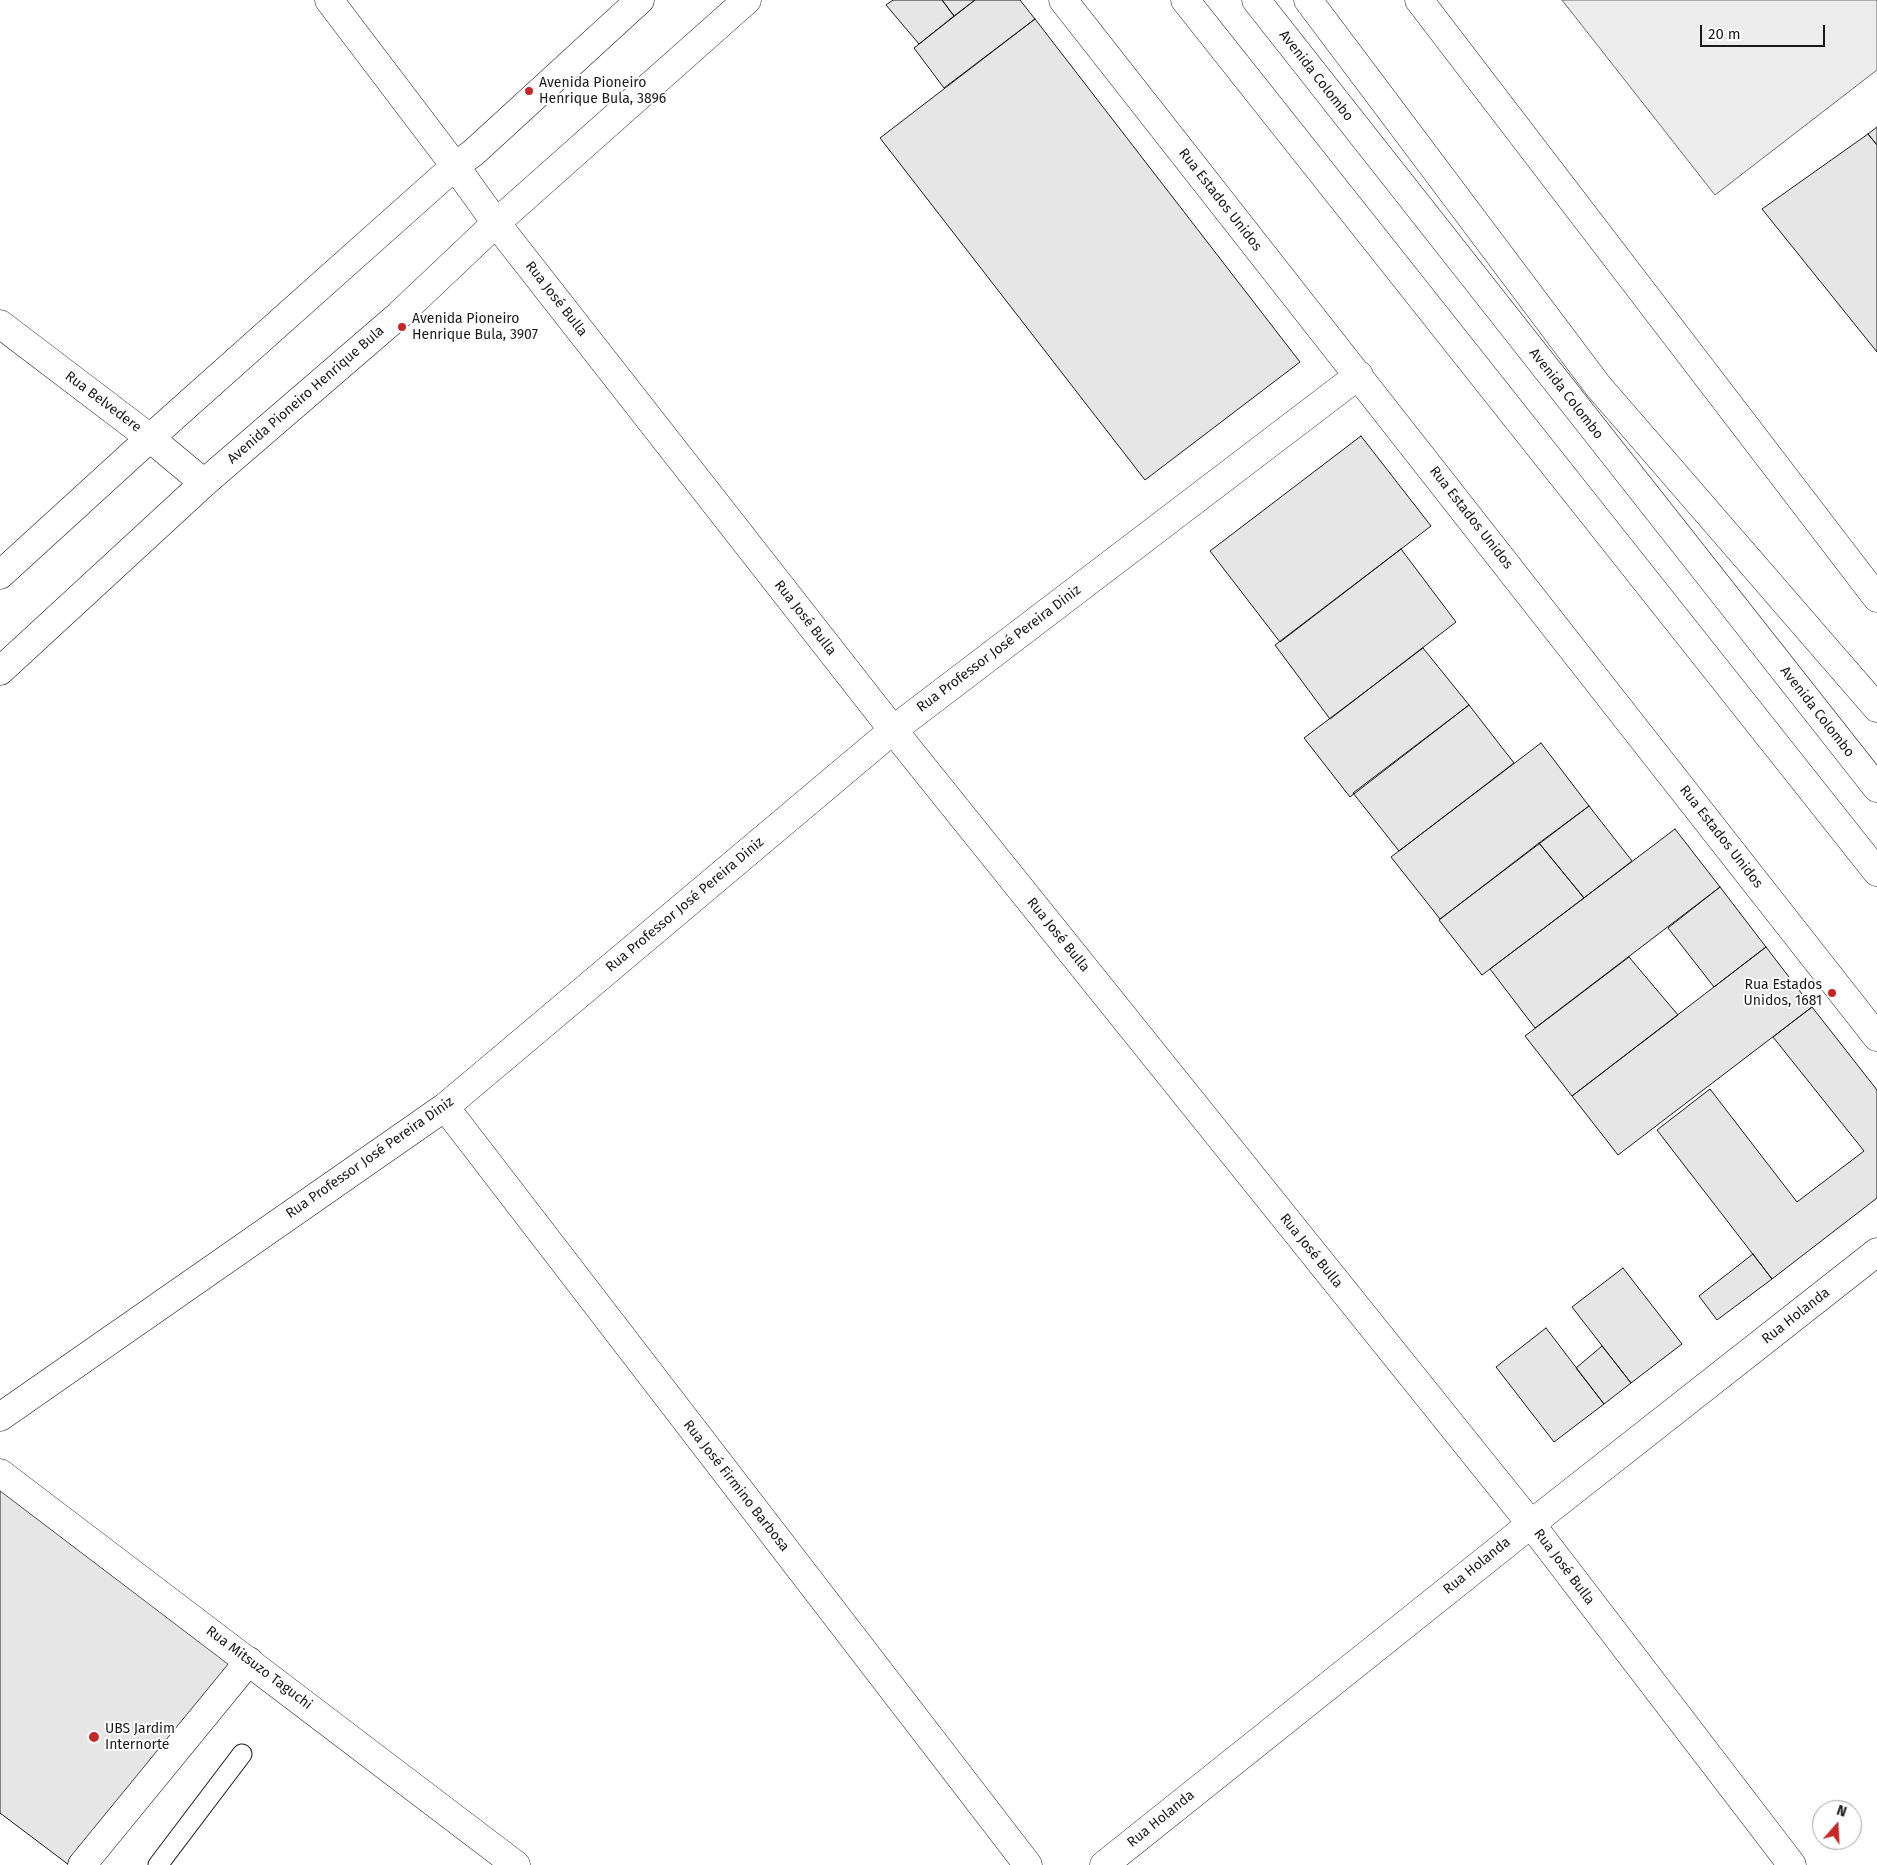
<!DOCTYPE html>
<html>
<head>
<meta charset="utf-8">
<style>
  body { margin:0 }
  #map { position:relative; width:1877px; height:1865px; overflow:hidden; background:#fff; font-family:"Fira Sans",sans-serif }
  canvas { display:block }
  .north { position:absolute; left:1812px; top:1800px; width:50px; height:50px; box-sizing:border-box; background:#fff; border:1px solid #a3a3a3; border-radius:50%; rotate:19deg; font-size:14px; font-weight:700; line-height:20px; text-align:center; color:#1a1a1a }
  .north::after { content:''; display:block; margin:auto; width:18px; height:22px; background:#c62828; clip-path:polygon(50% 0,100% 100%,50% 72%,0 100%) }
  .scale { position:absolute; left:1700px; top:25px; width:125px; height:22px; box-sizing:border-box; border:2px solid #1a1a1a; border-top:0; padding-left:6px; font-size:15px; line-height:18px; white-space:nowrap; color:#1a1a1a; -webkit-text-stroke:4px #fff; paint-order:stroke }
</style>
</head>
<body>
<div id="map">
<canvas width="1877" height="1865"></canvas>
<div class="north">N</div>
<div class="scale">20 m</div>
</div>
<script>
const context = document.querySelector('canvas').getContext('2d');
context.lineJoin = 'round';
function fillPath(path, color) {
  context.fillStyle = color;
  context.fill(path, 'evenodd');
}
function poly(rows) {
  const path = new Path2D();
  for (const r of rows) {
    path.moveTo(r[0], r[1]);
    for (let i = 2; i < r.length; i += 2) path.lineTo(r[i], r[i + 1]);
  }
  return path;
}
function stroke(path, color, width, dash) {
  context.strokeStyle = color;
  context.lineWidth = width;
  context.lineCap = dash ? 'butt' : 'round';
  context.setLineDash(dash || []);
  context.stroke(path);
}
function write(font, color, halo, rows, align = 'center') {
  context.font = font + ' "Fira Sans",sans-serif';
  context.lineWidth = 4;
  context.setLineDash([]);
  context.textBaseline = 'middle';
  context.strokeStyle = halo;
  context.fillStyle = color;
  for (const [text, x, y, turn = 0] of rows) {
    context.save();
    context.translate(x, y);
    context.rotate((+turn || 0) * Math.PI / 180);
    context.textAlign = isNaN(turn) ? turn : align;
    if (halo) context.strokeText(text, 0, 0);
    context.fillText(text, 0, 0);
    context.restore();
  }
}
const built = poly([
  [1562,0,1877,0,1877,70,1715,195,1562,0]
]);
const building = poly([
  [893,0,942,0,954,16,919,44,886,5,893,0],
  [942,0,975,0,954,16,942,0],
  [975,0,1020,0,1035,19,944,88,914,48,975,0],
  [1035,19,1300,362,1145,480,880,138,1035,19],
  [1877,127,1877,145,1868,134,1877,127],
  [1868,134,1877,145,1877,352,1762,209,1868,134],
  [1361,436,1431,526,1280,642,1210,551,1361,436],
  [1401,549,1456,622,1330,719,1275,645,1401,549],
  [1423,648,1469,705,1350,797,1304,738,1423,648],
  [1469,705,1514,763,1399,851,1353,793,1469,705],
  [1541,743,1589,806,1440,919,1391,857,1541,743],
  [1589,806,1632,861,1584,898,1539,843,1589,806],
  [1675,829,1720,887,1535,1028,1490,969,1675,829],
  [1539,843,1584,898,1482,975,1439,920,1539,843],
  [1720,887,1766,947,1714,987,1668,928,1720,887],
  [1766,947,1812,1007,1618,1155,1572,1096,1766,947],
  [1629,957,1678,1015,1572,1096,1525,1036,1629,957],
  [1812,1007,1877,1090,1877,1198,1772,1279,1657,1130,1710,1089,1797,1202,1864,1151,1773,1037,1812,1007],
  [1753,1254,1772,1279,1717,1320,1699,1296,1753,1254],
  [1623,1268,1682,1344,1631,1383,1572,1307,1623,1268],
  [1546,1328,1604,1404,1554,1442,1496,1367,1546,1328],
  [1602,1346,1631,1383,1604,1404,1576,1368,1602,1346],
  [0,1473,249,1661,69,1865,0,1813,0,1473]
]);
const lane = poly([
  [158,1865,242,1754]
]);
const street = poly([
  [329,0,455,166,496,223,893,730,1531,1524,1792,1865],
  [0,324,150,438,204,483],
  [445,1107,1028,1865],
  [0,1417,445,1107,893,730,1359,375],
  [82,1865,249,1661],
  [1104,1865,1531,1524,1877,1252]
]);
const secondary = poly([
  [1063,0,1877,1037],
  [0,575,150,438,455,166,473,153,640,0],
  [0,671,204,483,399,315,496,223,747,0],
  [0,1473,516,1865]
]);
const primary = poly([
  [1185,0,1877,872],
  [1256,0,1877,788],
  [1308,0,1598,386,1877,708],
  [1419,0,1877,598]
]);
const markers = [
  [529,91,5,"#c62828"],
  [402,327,5,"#c62828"],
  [1832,993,5,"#c62828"],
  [94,1737,6,"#c62828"]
];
const streetNames = [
  ["Avenida Colombo",1316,76,52],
  ["Rua Estados Unidos",1220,200,52],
  ["Rua José Bulla",556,299,52],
  ["Avenida Colombo",1566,394,52],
  ["Avenida Pioneiro Henrique Bula",306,395,-41],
  ["Rua Belvedere",103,402,37],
  ["Rua Estados Unidos",1471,518,52],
  ["Rua José Bulla",805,618,52],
  ["Rua Professor José Pereira Diniz",999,649,-37],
  ["Avenida Colombo",1817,712,52],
  ["Rua Estados Unidos",1721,837,52],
  ["Rua Professor José Pereira Diniz",685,905,-40],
  ["Rua José Bulla",1058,935,51],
  ["Rua Professor José Pereira Diniz",370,1158,-35],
  ["Rua José Bulla",1311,1251,51],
  ["Rua Holanda",1796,1316,-38],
  ["Rua José Firmino Barbosa",736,1486,52],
  ["Rua Holanda",1477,1566,-39],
  ["Rua José Bulla",1564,1567,53],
  ["Rua Mitsuzo Taguchi",259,1668,37],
  ["Rua Holanda",1161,1819,-39]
];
const poiNames = [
  ["Avenida Pioneiro",539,83],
  ["Henrique Bula, 3896",539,99],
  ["Avenida Pioneiro",412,319],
  ["Henrique Bula, 3907",412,335],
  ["Rua Estados",1822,985,"right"],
  ["Unidos, 1681",1822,1001,"right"],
  ["UBS Jardim",105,1729],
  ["Internorte",105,1745]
];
fillPath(built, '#ededed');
stroke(built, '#6a6a6a', 1);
fillPath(building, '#e6e6e6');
stroke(building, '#1a1a1a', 1);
stroke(lane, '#1a1a1a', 21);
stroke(street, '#1a1a1a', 29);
stroke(secondary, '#1a1a1a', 29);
stroke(primary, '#1a1a1a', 29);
stroke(lane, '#fff', 19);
stroke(street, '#fff', 28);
stroke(secondary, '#fff', 28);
stroke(primary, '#fff', 28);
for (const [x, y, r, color] of markers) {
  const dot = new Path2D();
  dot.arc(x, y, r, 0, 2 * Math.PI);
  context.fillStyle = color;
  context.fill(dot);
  stroke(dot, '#fff', 2);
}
write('14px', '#1a1a1a', '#fff', streetNames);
write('14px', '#1a1a1a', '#fff', poiNames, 'left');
</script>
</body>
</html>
